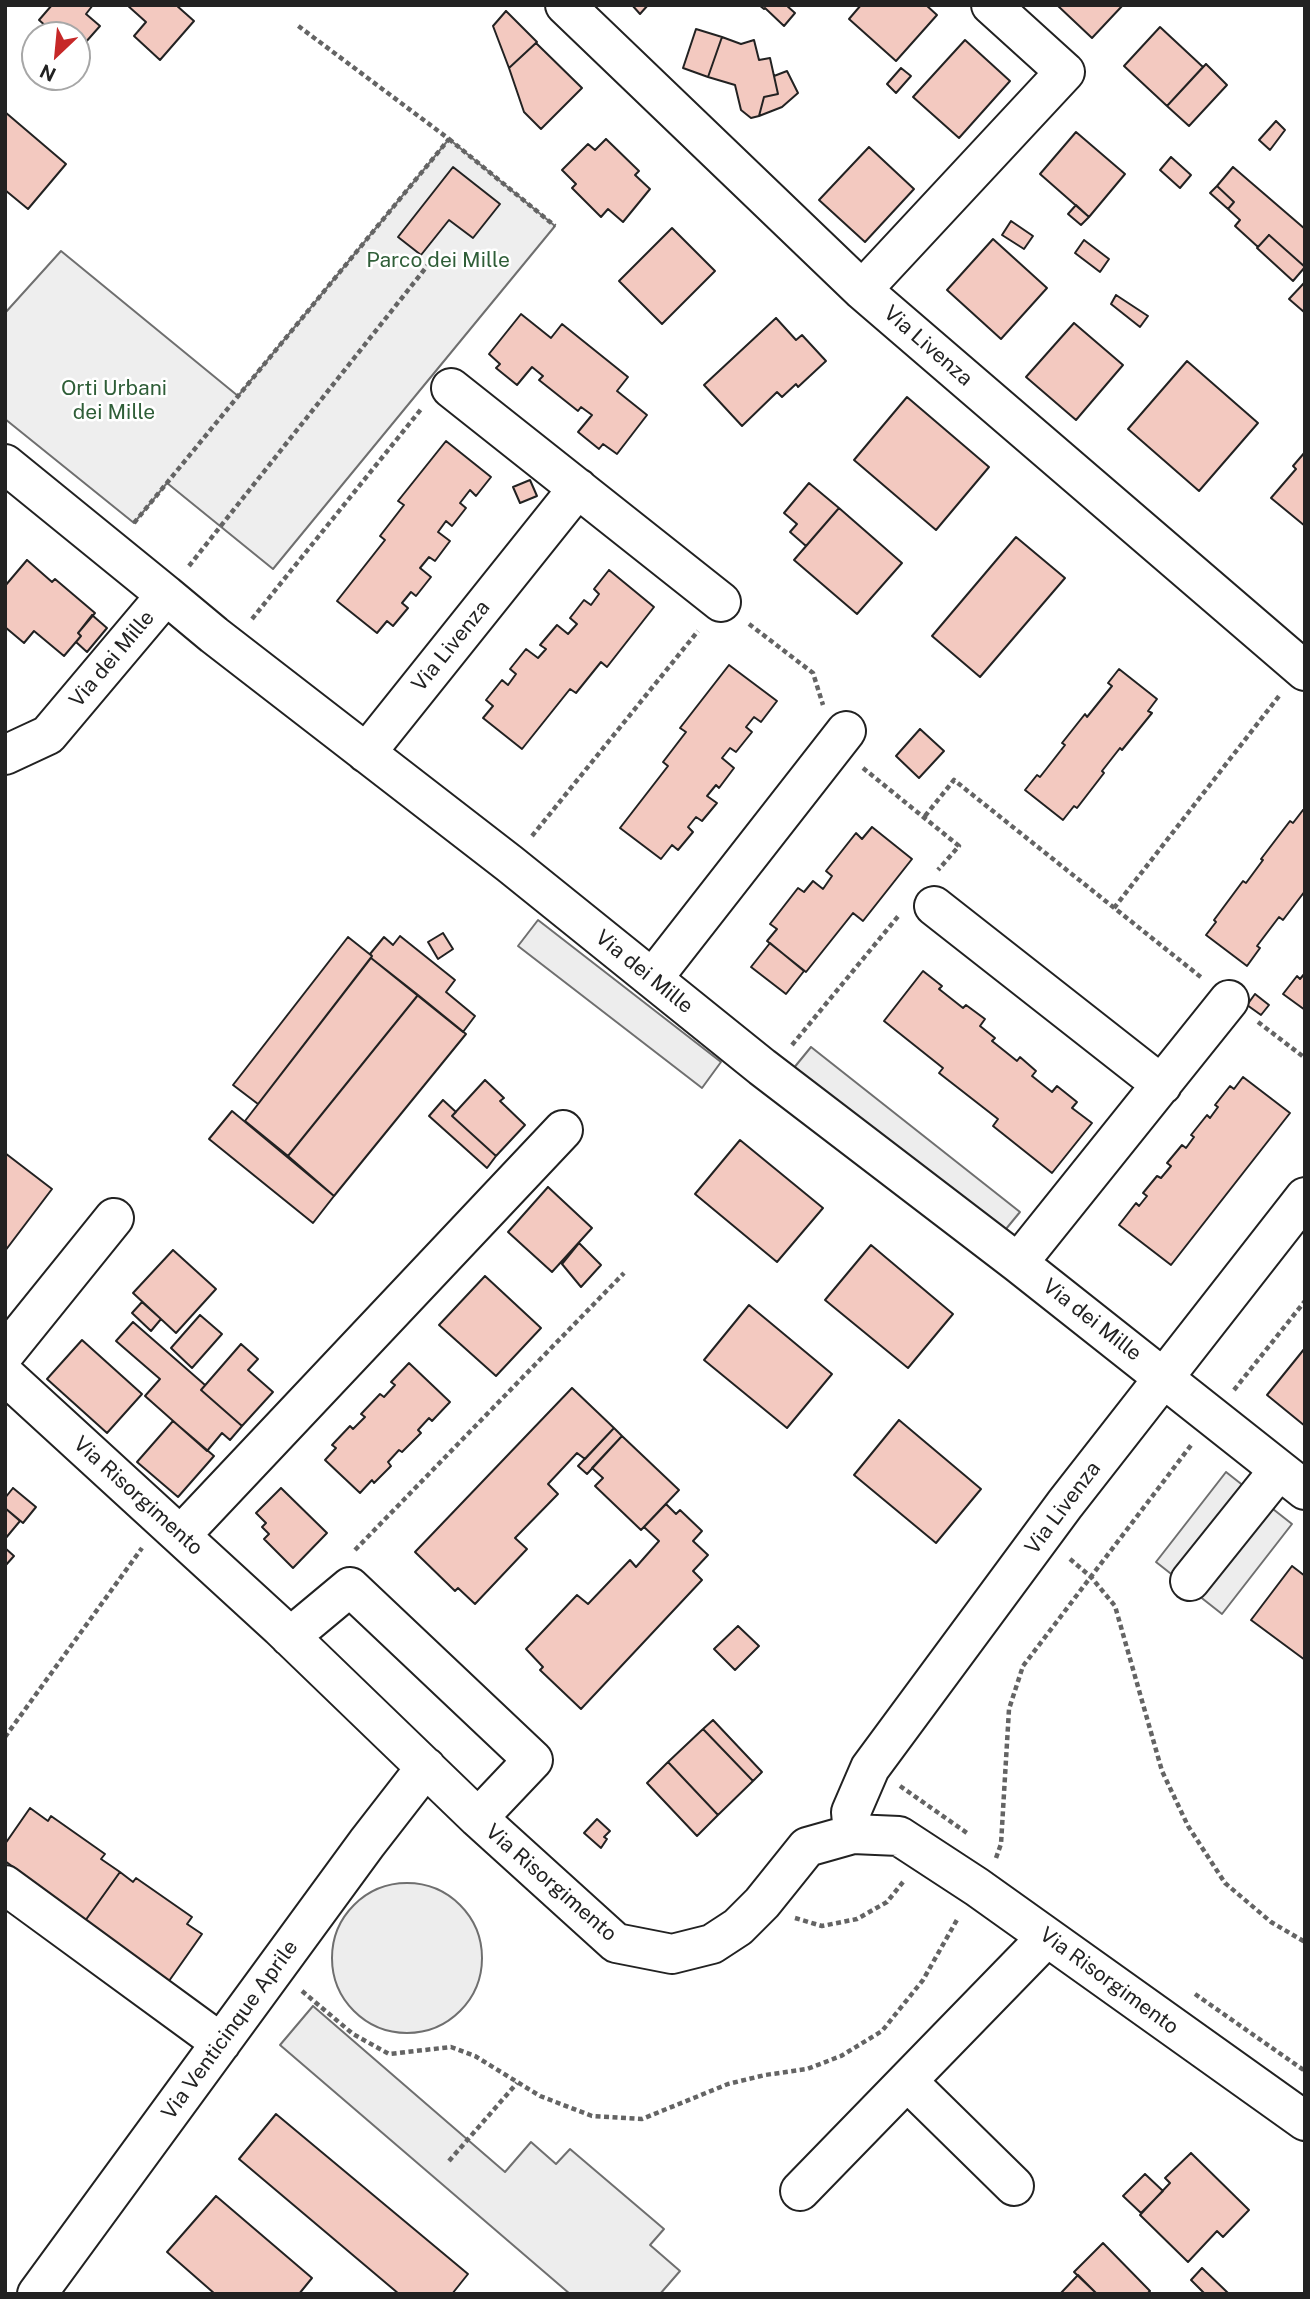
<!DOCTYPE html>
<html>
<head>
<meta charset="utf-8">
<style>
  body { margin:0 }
  #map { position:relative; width:1310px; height:2299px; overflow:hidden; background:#fff; font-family:"Public Sans",sans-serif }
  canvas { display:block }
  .frame { position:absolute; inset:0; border:7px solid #222; pointer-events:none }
  .north { position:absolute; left:21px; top:21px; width:70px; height:70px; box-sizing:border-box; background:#fff; border:2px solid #a7a7a7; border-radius:50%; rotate:206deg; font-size:19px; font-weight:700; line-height:28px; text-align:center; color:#222 }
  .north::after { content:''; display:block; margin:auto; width:24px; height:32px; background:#c62828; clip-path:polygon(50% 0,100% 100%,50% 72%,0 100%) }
</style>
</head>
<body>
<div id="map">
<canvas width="1310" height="2299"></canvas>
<div class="frame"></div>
<div class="north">N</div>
</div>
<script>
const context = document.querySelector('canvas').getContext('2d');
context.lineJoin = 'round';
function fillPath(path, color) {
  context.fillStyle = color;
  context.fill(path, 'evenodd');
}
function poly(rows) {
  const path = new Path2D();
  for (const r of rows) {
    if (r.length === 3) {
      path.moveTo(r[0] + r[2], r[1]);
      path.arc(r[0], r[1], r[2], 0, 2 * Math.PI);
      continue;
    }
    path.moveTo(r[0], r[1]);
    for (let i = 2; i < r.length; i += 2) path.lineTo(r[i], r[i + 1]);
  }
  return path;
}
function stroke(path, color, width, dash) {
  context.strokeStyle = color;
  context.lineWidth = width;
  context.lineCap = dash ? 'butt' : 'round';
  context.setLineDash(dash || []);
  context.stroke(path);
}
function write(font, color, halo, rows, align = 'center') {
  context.font = font + ' "Public Sans",sans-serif';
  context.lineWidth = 5;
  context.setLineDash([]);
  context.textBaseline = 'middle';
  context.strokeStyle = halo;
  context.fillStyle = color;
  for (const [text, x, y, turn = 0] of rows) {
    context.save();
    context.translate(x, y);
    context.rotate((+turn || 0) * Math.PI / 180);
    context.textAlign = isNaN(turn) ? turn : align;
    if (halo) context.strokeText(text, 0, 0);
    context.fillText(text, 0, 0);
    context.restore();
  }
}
const green = poly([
  [449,139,555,226,273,569,167,483,134,523,5,419,5,313,61,251,238,396,449,139]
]);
const parking = poly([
  [538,920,721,1062,702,1088,518,946,538,920],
  [811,1047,1020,1212,1001,1235,793,1069,811,1047],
  [1226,1472,1292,1524,1222,1614,1156,1562,1226,1472],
  [407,1958,75],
  [313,2006,505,2172,531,2142,556,2164,570,2149,664,2229,650,2245,680,2271,660,2294,570,2294,280,2045,313,2006]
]);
const building = poly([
  [52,5,93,5,86,14,100,26,77,52,77,35,56,35,39,20,52,5],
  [127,5,176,5,194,21,160,60,134,36,146,22,127,5],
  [632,5,648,5,640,14,632,5],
  [759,5,786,5,795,13,784,26,765,8,764,9,759,5],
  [861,5,926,5,937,15,896,61,849,19,861,5],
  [1057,5,1123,5,1092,38,1057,5],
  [506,11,537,42,509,68,493,26,506,11],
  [1160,27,1203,67,1167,106,1124,66,1160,27],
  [696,29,722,37,708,77,683,68,696,29],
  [722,37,741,44,754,40,759,60,770,58,778,94,764,97,759,116,751,118,741,110,735,85,708,77,722,37],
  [965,40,1010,81,959,138,913,97,965,40],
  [536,43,582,88,541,129,524,112,509,68,536,43],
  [1206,64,1227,85,1189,126,1167,106,1206,64],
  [901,68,911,76,896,93,887,84,901,68],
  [787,71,798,93,782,107,759,116,764,97,778,94,774,76,787,71],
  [5,112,66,164,28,209,5,190,5,112],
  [1276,121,1285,130,1270,150,1259,140,1276,121],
  [1076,132,1125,174,1089,217,1040,174,1076,132],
  [606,139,639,171,635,175,650,189,623,222,608,209,601,217,572,188,576,184,562,170,588,144,595,150,606,139],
  [869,147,914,189,865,242,819,200,869,147],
  [1171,157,1191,175,1180,188,1160,170,1171,157],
  [453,167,500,204,473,238,449,220,421,255,398,237,453,167],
  [1233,167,1305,229,1305,267,1269,235,1258,247,1235,226,1240,220,1228,209,1234,202,1217,186,1233,167],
  [1217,186,1234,202,1228,209,1210,193,1217,186],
  [1076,205,1089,217,1081,225,1068,214,1076,205],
  [1011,221,1033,236,1024,249,1002,235,1011,221],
  [672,228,715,271,662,324,619,281,672,228],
  [1269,235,1305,267,1293,281,1257,248,1269,235],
  [993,239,1047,288,1001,339,947,290,993,239],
  [1084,240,1109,259,1100,272,1075,253,1084,240],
  [1304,283,1305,284,1304,312,1289,299,1304,283],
  [1116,295,1148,316,1140,327,1111,304,1116,295],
  [521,314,551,338,562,324,628,377,617,391,647,415,617,454,603,444,599,449,578,432,592,415,581,407,578,411,539,380,543,376,532,367,517,385,496,368,500,364,489,354,521,314],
  [776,318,796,340,802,335,826,361,798,387,796,384,782,397,777,392,742,426,704,385,776,318],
  [1074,323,1123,365,1076,420,1026,377,1074,323],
  [1187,361,1258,423,1199,491,1128,429,1187,361],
  [907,397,989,467,936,530,854,460,907,397],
  [446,441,491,477,476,496,470,490,460,503,466,508,452,526,446,521,438,532,450,541,435,561,429,557,420,568,431,577,416,596,411,592,402,603,408,608,393,626,387,621,377,633,337,601,385,540,380,536,404,505,398,501,446,441],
  [1305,452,1305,526,1271,498,1296,469,1293,466,1305,452],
  [530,480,537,496,520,503,513,487,530,480],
  [809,483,839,508,806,546,790,532,797,524,784,513,809,483],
  [839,508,902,563,857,614,794,560,839,508],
  [1016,537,1065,578,980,677,932,636,1016,537],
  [27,560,52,582,55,579,95,613,78,633,81,636,64,656,34,631,24,643,5,627,5,586,27,560],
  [609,570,654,607,607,667,601,662,576,693,570,689,522,749,483,718,493,706,486,700,502,680,508,685,516,674,510,669,526,649,538,658,546,649,540,645,557,625,568,634,577,624,570,618,584,600,591,605,599,594,594,589,609,570],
  [92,615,107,628,87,652,76,642,81,636,78,633,92,615],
  [729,665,777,701,761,722,754,717,746,727,752,732,736,752,730,748,722,758,734,768,719,788,716,785,707,796,717,803,702,821,696,817,688,827,693,832,678,850,672,845,661,859,620,828,668,766,663,762,686,732,680,728,729,665],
  [1119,669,1157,699,1148,711,1152,713,1122,750,1120,748,1102,771,1104,773,1077,808,1074,806,1063,820,1025,790,1037,775,1040,777,1065,745,1062,743,1085,714,1087,717,1112,686,1108,683,1119,669],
  [920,729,944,751,919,778,896,756,920,729],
  [1303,810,1305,812,1305,891,1283,920,1279,917,1257,946,1260,948,1247,966,1206,935,1216,922,1214,920,1243,881,1246,883,1263,860,1261,859,1290,821,1293,823,1303,810],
  [872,827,912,859,863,921,853,913,806,972,767,941,777,929,770,924,798,888,804,892,813,881,823,889,832,876,826,871,856,833,862,839,872,827],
  [443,933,453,949,438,959,428,942,443,933],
  [400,936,455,980,446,992,475,1016,463,1032,371,958,372,956,370,954,384,937,393,945,400,936],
  [348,937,372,956,258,1104,233,1085,348,937],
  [770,943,804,971,786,994,751,967,770,943],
  [371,958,418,995,288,1156,245,1121,371,958],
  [923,971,942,986,939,989,963,1008,966,1005,985,1019,980,1026,995,1038,992,1041,1017,1061,1020,1057,1036,1071,1032,1076,1052,1092,1057,1086,1077,1102,1072,1108,1092,1123,1052,1173,993,1126,998,1119,939,1073,943,1068,884,1021,923,971],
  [1305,973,1305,1010,1283,994,1297,976,1300,979,1305,973],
  [1255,994,1269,1005,1261,1015,1247,1005,1255,994],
  [418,995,466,1034,334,1196,288,1156,418,995],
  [1243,1077,1290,1113,1171,1265,1119,1225,1136,1203,1139,1206,1147,1196,1143,1193,1157,1176,1161,1178,1171,1166,1167,1163,1182,1145,1186,1148,1194,1137,1191,1135,1207,1115,1210,1118,1218,1107,1215,1105,1230,1086,1234,1089,1243,1077],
  [485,1080,504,1098,500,1101,525,1125,496,1156,452,1116,485,1080],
  [443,1100,456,1112,452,1116,496,1156,487,1168,429,1116,443,1100],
  [232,1111,334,1196,313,1223,209,1139,232,1111],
  [740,1140,823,1208,777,1262,695,1194,740,1140],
  [5,1153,52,1189,5,1251,5,1153],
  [548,1187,592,1228,552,1272,508,1232,548,1187],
  [579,1243,601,1265,581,1287,562,1264,579,1243],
  [871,1245,953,1314,908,1368,825,1300,871,1245],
  [173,1250,216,1289,176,1333,133,1293,173,1250],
  [485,1276,541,1328,496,1376,439,1325,485,1276],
  [142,1302,161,1319,151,1331,132,1313,142,1302],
  [749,1305,832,1374,787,1428,704,1360,749,1305],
  [200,1315,222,1334,192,1368,171,1348,200,1315],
  [133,1322,205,1385,201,1390,242,1426,230,1440,222,1433,207,1451,145,1396,160,1379,116,1341,133,1322],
  [82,1340,142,1394,107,1433,47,1379,82,1340],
  [241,1344,258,1359,248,1370,273,1392,242,1426,201,1390,241,1344],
  [1305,1348,1305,1426,1267,1395,1305,1348],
  [409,1363,450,1402,432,1421,429,1418,418,1430,421,1433,402,1452,399,1450,388,1462,391,1466,374,1483,372,1480,360,1493,325,1460,336,1448,332,1445,350,1426,353,1429,365,1417,361,1414,380,1394,384,1397,395,1385,391,1382,409,1363],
  [572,1388,614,1428,585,1459,577,1453,548,1484,558,1494,515,1538,527,1549,475,1604,458,1588,455,1591,415,1552,572,1388],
  [899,1420,981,1489,936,1543,854,1475,899,1420],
  [173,1421,214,1456,178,1497,137,1462,173,1421],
  [614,1428,622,1436,587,1474,578,1466,614,1428],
  [622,1436,679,1490,641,1530,595,1486,603,1478,592,1468,622,1436],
  [13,1488,36,1507,23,1523,5,1508,5,1498,13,1488],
  [281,1488,327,1533,293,1568,264,1539,269,1534,262,1527,266,1523,256,1513,281,1488],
  [666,1504,676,1514,680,1510,702,1531,693,1541,708,1555,693,1571,702,1580,581,1709,540,1670,543,1667,526,1649,577,1595,588,1604,630,1560,636,1567,659,1541,644,1527,666,1504],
  [5,1508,20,1521,5,1539,5,1508],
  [5,1548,14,1556,5,1566,5,1548],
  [1292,1566,1305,1576,1305,1660,1251,1620,1292,1566],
  [738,1626,759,1646,735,1670,714,1649,738,1626],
  [713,1720,762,1772,753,1781,703,1729,713,1720],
  [703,1729,753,1781,718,1815,668,1762,703,1729],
  [668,1762,718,1815,697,1836,647,1783,668,1762],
  [30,1808,48,1821,51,1816,105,1854,101,1859,120,1872,85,1921,16,1877,20,1872,5,1861,5,1844,30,1808],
  [597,1819,610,1831,604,1837,607,1839,601,1848,584,1833,597,1819],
  [120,1872,133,1882,136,1878,192,1917,187,1924,202,1934,169,1981,85,1921,120,1872],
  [276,2114,468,2274,452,2294,399,2294,239,2159,276,2114],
  [1191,2153,1249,2210,1223,2237,1217,2231,1188,2262,1140,2215,1170,2183,1165,2178,1191,2153],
  [1145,2174,1163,2191,1141,2213,1123,2196,1145,2174],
  [216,2196,312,2278,299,2294,215,2294,167,2252,216,2196],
  [1103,2243,1150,2291,1147,2294,1097,2294,1074,2272,1103,2243],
  [1202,2268,1228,2293,1227,2294,1205,2294,1191,2280,1202,2268],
  [1078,2275,1097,2294,1060,2294,1078,2275]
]);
const path = poly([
  [449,139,555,226],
  [134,523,449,139,297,25],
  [189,566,428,265],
  [252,619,422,408],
  [749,624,813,673,823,705],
  [863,768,959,846,938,870],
  [925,816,954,780,1202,978],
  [532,836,698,631],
  [1114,908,1279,696],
  [1258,1022,1305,1058],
  [792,1045,900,914],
  [1234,1390,1305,1301],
  [355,1550,624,1273],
  [1070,1559,1091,1577,1115,1606,1162,1771,1188,1826,1225,1883,1271,1922,1305,1942],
  [5,1737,142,1548],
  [900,1786,967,1833],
  [996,1858,1001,1844,1009,1709,1023,1666,1192,1444],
  [795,1918,822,1926,857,1919,887,1902,903,1882],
  [302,1991,353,2034,389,2054,451,2047,475,2056,540,2096,592,2116,642,2119,728,2084,765,2075,807,2069,841,2056,882,2031,923,1980,958,1918],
  [1195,1994,1305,2071],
  [449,2161,517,2083]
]);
const minor = poly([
  [565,5,862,290,1305,671],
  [862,290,1065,72,991,5],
  [451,388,721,602],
  [5,464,166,595],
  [366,753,578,488],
  [5,755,48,735,166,595,214,635,510,864,762,1067,1018,1263,1305,1490],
  [934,906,1162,1085],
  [653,978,846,731],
  [1018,1263,1229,1000],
  [5,1353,114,1218],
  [5,1375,280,1627,478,1818,616,1943,672,1954,712,1944,738,1927,762,1903,807,1847,853,1834,899,1836,977,1887,1305,2121],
  [181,1535,563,1130],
  [1190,1581,1279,1470],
  [290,1637,350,1587,533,1760,478,1818],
  [853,1834,851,1812,870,1768,1065,1504,1305,1197],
  [5,1885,221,2043],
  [907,2081,1014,2186],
  [800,2191,1047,1937],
  [37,2294,367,1843,426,1767]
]);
const parkNames = [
  ["Parco dei Mille",438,261],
  ["Orti Urbani",114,389],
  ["dei Mille",114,413]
];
const streetNames = [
  ["Via Livenza",928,346,41],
  ["Via Livenza",451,646,-51],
  ["Via dei Mille",112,659,-50],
  ["Via dei Mille",644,972,39],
  ["Via dei Mille",1092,1320,38],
  ["Via Risorgimento",138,1496,42],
  ["Via Livenza",1063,1508,-53],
  ["Via Risorgimento",551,1883,41],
  ["Via Risorgimento",1109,1981,36],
  ["Via Venticinque Aprile",230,2030,-54]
];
fillPath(green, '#eee');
stroke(green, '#6f6f6f', 2);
fillPath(parking, '#ededed');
stroke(parking, '#6f6f6f', 2);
fillPath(building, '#f3c9c0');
stroke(building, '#222', 2);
stroke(minor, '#222', 42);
stroke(path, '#646464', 4.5, [5, 3.5]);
stroke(minor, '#fff', 38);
write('21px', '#2f5e38', '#fff', parkNames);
write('21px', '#222', '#fff', streetNames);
</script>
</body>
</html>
